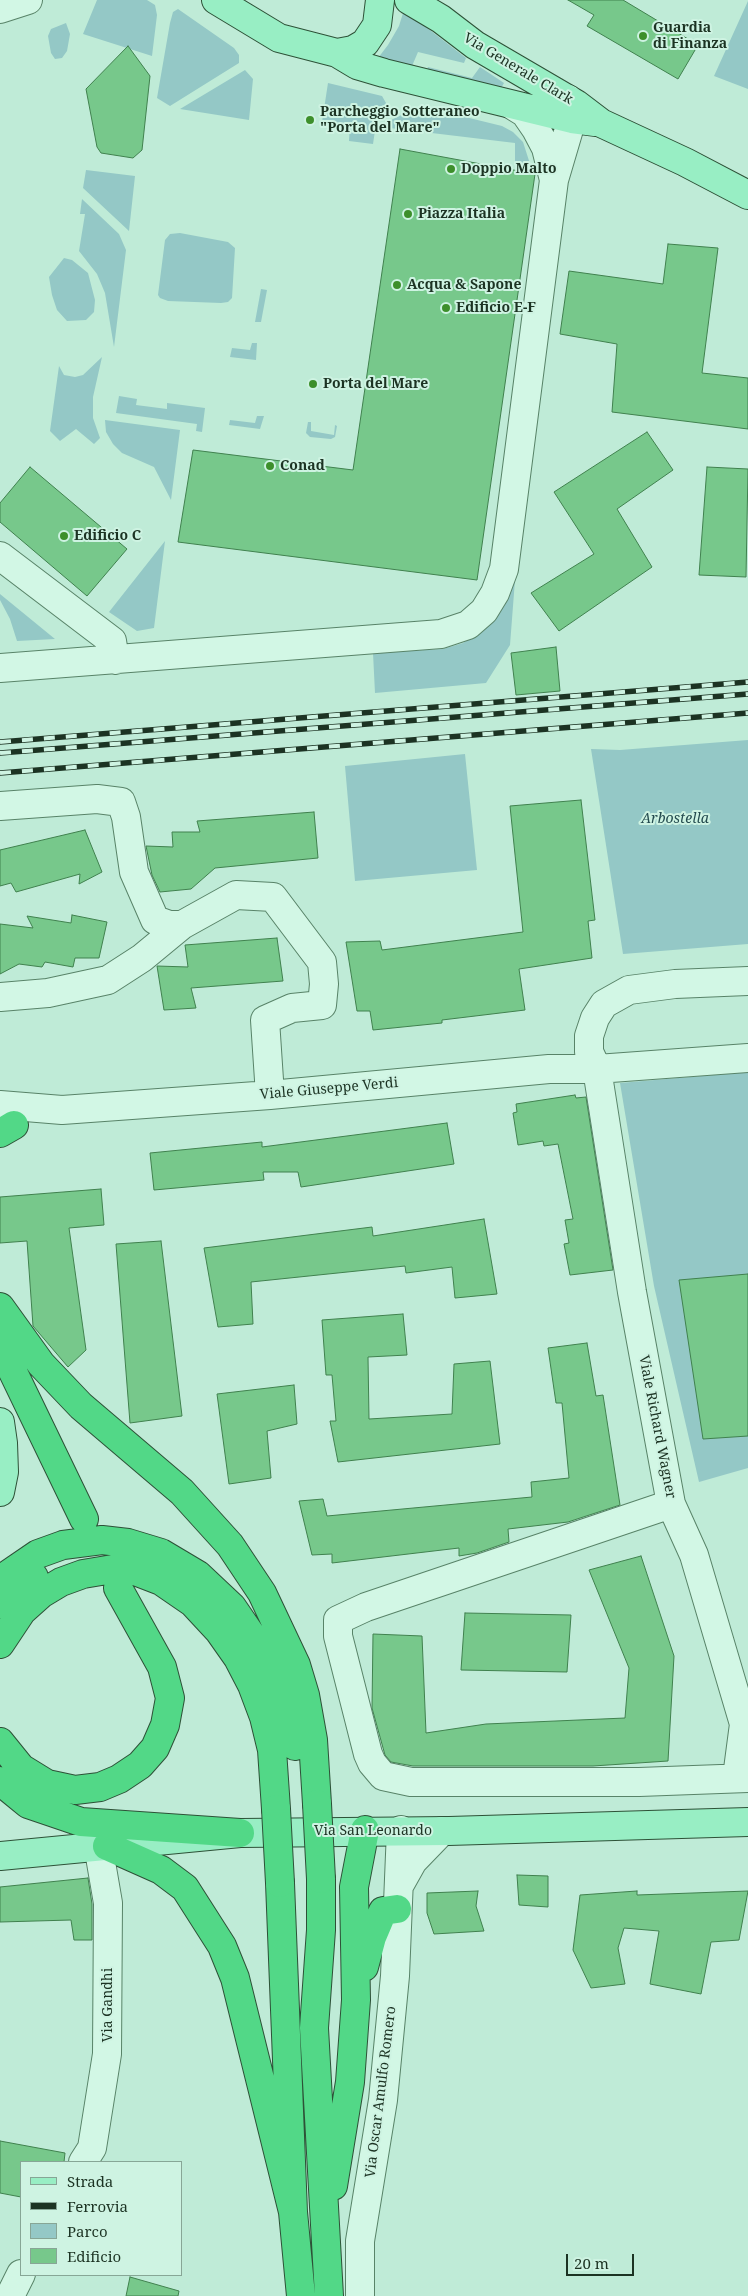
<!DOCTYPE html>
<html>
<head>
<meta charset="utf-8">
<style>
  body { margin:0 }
  #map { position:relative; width:748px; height:2296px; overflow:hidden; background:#bfebd7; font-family:"Noto Serif",serif }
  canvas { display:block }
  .legend { position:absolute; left:20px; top:2161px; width:162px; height:115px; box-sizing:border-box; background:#cef3e2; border:1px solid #87a696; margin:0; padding:6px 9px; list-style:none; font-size:15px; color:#1c3323 }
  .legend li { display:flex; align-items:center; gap:10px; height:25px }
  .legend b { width:25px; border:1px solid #87a696 }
  .scale { position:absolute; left:566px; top:2254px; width:68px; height:22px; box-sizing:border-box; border:2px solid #1c3323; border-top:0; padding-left:6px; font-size:15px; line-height:18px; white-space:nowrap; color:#1c3323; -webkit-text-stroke:4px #cef3e2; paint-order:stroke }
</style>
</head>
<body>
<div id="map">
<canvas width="748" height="2296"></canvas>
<ul class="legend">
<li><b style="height:6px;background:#98eec4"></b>Strada</li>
<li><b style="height:6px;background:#1c3323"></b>Ferrovia</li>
<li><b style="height:14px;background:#94c8c6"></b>Parco</li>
<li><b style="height:14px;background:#77c88b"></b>Edificio</li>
</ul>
<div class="scale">20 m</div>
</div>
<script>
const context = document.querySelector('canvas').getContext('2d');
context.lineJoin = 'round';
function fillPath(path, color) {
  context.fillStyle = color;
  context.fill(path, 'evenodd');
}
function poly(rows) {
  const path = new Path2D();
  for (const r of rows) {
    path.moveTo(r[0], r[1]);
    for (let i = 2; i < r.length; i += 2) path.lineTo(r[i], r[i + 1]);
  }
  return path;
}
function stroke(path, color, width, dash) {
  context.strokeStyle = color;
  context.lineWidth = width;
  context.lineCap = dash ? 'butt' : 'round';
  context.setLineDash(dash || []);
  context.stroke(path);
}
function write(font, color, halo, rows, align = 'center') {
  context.font = font + ' "Noto Serif",serif';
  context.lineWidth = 4;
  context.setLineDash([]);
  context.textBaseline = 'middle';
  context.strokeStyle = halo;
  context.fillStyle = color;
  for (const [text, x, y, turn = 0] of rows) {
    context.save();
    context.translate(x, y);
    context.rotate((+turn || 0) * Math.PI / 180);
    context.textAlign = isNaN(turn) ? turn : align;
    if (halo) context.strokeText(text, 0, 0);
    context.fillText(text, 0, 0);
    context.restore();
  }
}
const green = poly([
  [97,0,147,0,155,5,157,15,152,56,83,34],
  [748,1,748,89,714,76],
  [178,9,234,48,239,55,239,63,170,106,157,98,170,23,173,12],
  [404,10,466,58,464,63,418,52,412,66,378,58,388,45,399,26],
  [66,23,70,34,67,51,62,58,55,59,51,53,48,36,51,29],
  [428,67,472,78,480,67,504,83,500,90,427,70],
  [245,70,253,79,249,120,180,109],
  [328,83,382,96,390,110,376,124,373,144,349,141,350,123,322,122],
  [410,111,457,115,502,126,513,132,523,142,531,167,515,163,515,143,390,128,391,120],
  [86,170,135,176,129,231,83,188],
  [82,199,119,234,126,250,114,347,105,293,97,274,79,251,85,214,80,214],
  [180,233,228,242,235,248,232,298,228,302,221,303,168,301,160,298,158,295,165,240,170,234],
  [64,258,72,260,88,273,95,300,94,312,86,320,67,321,57,310,52,295,49,277],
  [261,289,267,290,261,322,255,322],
  [252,343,257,343,256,360,230,357,232,348,250,350],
  [102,357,93,397,93,418,100,438,94,444,76,429,60,441,50,431,59,366,64,375,75,377,83,375],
  [119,396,137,399,136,405,167,409,167,403,205,408,202,432,196,431,197,424,116,413],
  [257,416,264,416,260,429,229,425,230,420,255,423],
  [105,420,180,430,171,500,154,467,122,453,113,444,106,432],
  [308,422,311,422,311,431,334,435,335,425,337,426,335,437,331,439,310,437,306,433],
  [165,541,154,628,137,631,109,612],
  [515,580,510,645,486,683,375,693,373,653,443,649,463,643,490,625],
  [0,594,55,639,17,641,10,619,0,600],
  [748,740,748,944,623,954,591,749,620,750],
  [465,754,477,870,355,881,345,766],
  [748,1072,748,1468,699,1482,654,1286,620,1083]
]);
const building = poly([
  [568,0,623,0,698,45,678,79,587,26,594,15,568,0],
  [128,46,150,76,142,150,133,158,101,153,97,147,86,89,128,46],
  [400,149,535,174,477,580,178,542,193,450,353,470,400,149],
  [668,244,718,248,702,373,748,378,748,429,612,412,617,344,560,334,569,271,663,284,668,244],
  [647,432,673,470,617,509,652,567,559,631,531,593,594,554,554,492,647,432],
  [30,467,127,549,87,596,0,522,0,503,30,467],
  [707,467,748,469,746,577,699,575,707,467],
  [556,647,560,691,516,695,511,653,556,647],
  [581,800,595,920,588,921,592,958,519,969,525,1010,442,1020,442,1023,373,1030,370,1011,357,1011,346,942,380,941,382,950,523,932,510,806,581,800],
  [314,812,318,858,215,868,191,889,160,892,152,875,146,846,173,847,172,832,200,832,197,821,314,812],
  [85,830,102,872,79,884,80,874,16,892,11,883,0,886,0,850,85,830],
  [72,915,107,922,99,958,75,958,73,967,45,962,42,967,19,964,0,974,0,924,33,928,27,916,71,923,72,915],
  [277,938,283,981,191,988,196,1008,164,1010,157,966,188,967,185,945,277,938],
  [575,1095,576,1098,586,1097,613,1270,570,1275,564,1244,569,1243,565,1220,573,1219,558,1144,544,1146,543,1141,518,1145,513,1113,517,1112,516,1104,575,1095],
  [447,1123,454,1164,301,1187,298,1172,263,1172,264,1180,154,1190,150,1153,262,1142,262,1147,447,1123],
  [101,1189,104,1225,69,1228,86,1350,68,1367,33,1326,27,1241,0,1243,0,1197,101,1189],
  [484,1219,497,1294,455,1298,452,1267,406,1273,405,1266,251,1282,253,1324,218,1327,204,1248,372,1227,373,1236,484,1219],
  [161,1241,182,1416,130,1423,116,1244,161,1241],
  [748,1274,748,1436,703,1439,679,1280,748,1274],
  [403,1314,407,1355,368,1357,369,1419,452,1414,454,1364,490,1361,500,1444,338,1462,330,1421,336,1421,332,1375,326,1375,322,1320,403,1314],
  [587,1343,596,1396,603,1395,620,1505,568,1522,508,1529,509,1542,477,1553,459,1556,459,1548,332,1563,332,1554,312,1555,299,1501,323,1499,327,1516,532,1497,531,1482,569,1478,562,1403,556,1403,548,1348,587,1343],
  [294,1385,297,1424,267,1431,271,1478,229,1484,217,1394,294,1385],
  [641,1556,674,1656,668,1761,593,1766,413,1766,391,1762,385,1755,372,1708,373,1634,422,1636,426,1733,486,1724,625,1718,629,1668,589,1570,641,1556],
  [465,1613,571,1615,567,1672,461,1670,465,1613],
  [517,1875,548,1876,548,1907,519,1905,517,1875],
  [88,1878,92,1904,92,1940,74,1940,71,1920,0,1922,0,1887,88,1878],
  [478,1891,476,1906,484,1931,434,1934,427,1913,427,1893,478,1891],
  [637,1891,637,1895,748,1891,739,1940,711,1942,701,1994,650,1984,659,1931,624,1928,618,1948,625,1984,591,1988,573,1950,580,1895,637,1891],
  [0,2141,65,2153,64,2162,21,2162,21,2197,0,2193,0,2141],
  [130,2277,179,2291,178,2296,126,2296,130,2277]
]);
const minor = poly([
  [0,9,28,0],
  [512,105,525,113,536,129,546,148,554,180],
  [0,556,112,641,115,660],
  [0,668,441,634,468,625,484,611,495,593,504,569,554,180,572,119,568,99],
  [0,806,97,799,121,802,126,817,134,872,155,920,169,925,182,925,236,895,273,897,322,962,324,984,322,1005,292,1008,265,1020,270,1095],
  [0,997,48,993,108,980,142,958,182,925],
  [0,1105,62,1110,270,1095,549,1069,597,1069,748,1058],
  [671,1504,366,1607,338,1620,338,1636,368,1754,372,1763,383,1776,411,1782,639,1782,748,1778],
  [737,1777,744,1724,694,1555,671,1504,632,1292,597,1069,589,1052,589,1036,595,1018,604,1004,629,990,675,984,748,981],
  [399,1886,413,1861,442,1831],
  [83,2162,92,2148,107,2054,108,1903,98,1845],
  [10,2296,21,2274],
  [360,2296,360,2241,383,2100,395,1976,401,1830]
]);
const major = poly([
  [216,0,279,38,337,53,353,50,365,43,377,25,380,0],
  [409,0,441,19,475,45,576,104,601,123,685,162,748,195],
  [337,53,357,65,384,73,572,119,595,122],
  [0,1422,3,1443,4,1472,0,1492],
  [0,1856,240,1833,449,1831,748,1822]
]);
const highway = poly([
  [0,1133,14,1125],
  [0,1307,41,1364,81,1406,182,1492,230,1545,262,1593,296,1665,305,1695,313,1740,317,1804],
  [0,1345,84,1519],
  [0,1580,38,1554,63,1545,102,1540,128,1543,161,1553,198,1575,232,1607,256,1642,277,1683,289,1711,295,1746],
  [0,1604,18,1586,34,1577],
  [0,1644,22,1611,41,1594,61,1582,83,1574,113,1569,135,1571,161,1581,193,1603,219,1631,238,1658,252,1685,264,1717,272,1750,276,1809],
  [0,1742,21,1768,47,1784,75,1790,100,1787,119,1779,140,1765,155,1748,165,1725,170,1698,162,1667,118,1588],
  [0,1781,28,1804,81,1822,240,1833],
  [107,1846,161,1870,185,1888,222,1946,235,1978,293,2212],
  [321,1879,321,1930,314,2028,329,2296],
  [280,1883,293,2212,301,2296],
  [364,1967,372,1937,383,1911,397,1909],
  [333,2186,350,2082,356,2000,354,1887,365,1830]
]);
const rail = poly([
  [0,742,748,682],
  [0,753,748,694],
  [0,773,748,713]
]);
const highwayBridge = poly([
  [317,1804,321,1879],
  [276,1809,280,1883]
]);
const markers = [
  [643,36,5,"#3d8f2b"],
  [310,120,5,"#3d8f2b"],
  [451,169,5,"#3d8f2b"],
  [408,214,5,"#3d8f2b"],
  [397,285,5,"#3d8f2b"],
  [446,308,5,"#3d8f2b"],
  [313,384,5,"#3d8f2b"],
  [270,466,5,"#3d8f2b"],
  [64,536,5,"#3d8f2b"]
];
const poiNames = [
  ["Guardia",653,28],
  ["di Finanza",653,44],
  ["Parcheggio Sotteraneo",320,112],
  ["\"Porta del Mare\"",320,128],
  ["Doppio Malto",461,169],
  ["Piazza Italia",418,214],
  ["Acqua & Sapone",407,285],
  ["Edificio E-F",456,308],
  ["Porta del Mare",323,384],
  ["Conad",280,466],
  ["Edificio C",74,536]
];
const streetNames = [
  ["Via Generale Clark",518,69,31],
  ["Viale Giuseppe Verdi",329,1089,-5],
  ["Viale Richard Wagner",657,1427,79],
  ["Via San Leonardo",373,1831],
  ["Via Gandhi",108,2005,-90],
  ["Via Oscar Amulfo Romero",381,2092,-83]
];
const parkNames = [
  ["Arbostella",675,819]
];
fillPath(green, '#94c8c6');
fillPath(building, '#77c88b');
stroke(building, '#40814e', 1);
stroke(minor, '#588368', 30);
stroke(major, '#2d5137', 30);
stroke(highway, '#2d5137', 30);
stroke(minor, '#d2f7e5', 28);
stroke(major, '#98eec4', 28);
stroke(highway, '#52d887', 28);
stroke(rail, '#1c3323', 5.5);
stroke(rail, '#cef3e2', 4, [11]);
stroke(highwayBridge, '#2d5137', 30, []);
stroke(highwayBridge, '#52d887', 28);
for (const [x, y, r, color] of markers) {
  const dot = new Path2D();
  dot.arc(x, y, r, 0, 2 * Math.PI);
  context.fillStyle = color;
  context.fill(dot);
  stroke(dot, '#cef3e2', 2);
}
write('bold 14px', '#1c3323', '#cef3e2', poiNames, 'left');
write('14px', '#1c3323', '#cef3e2', streetNames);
write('italic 14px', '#244b4f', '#cef3e2', parkNames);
</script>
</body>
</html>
